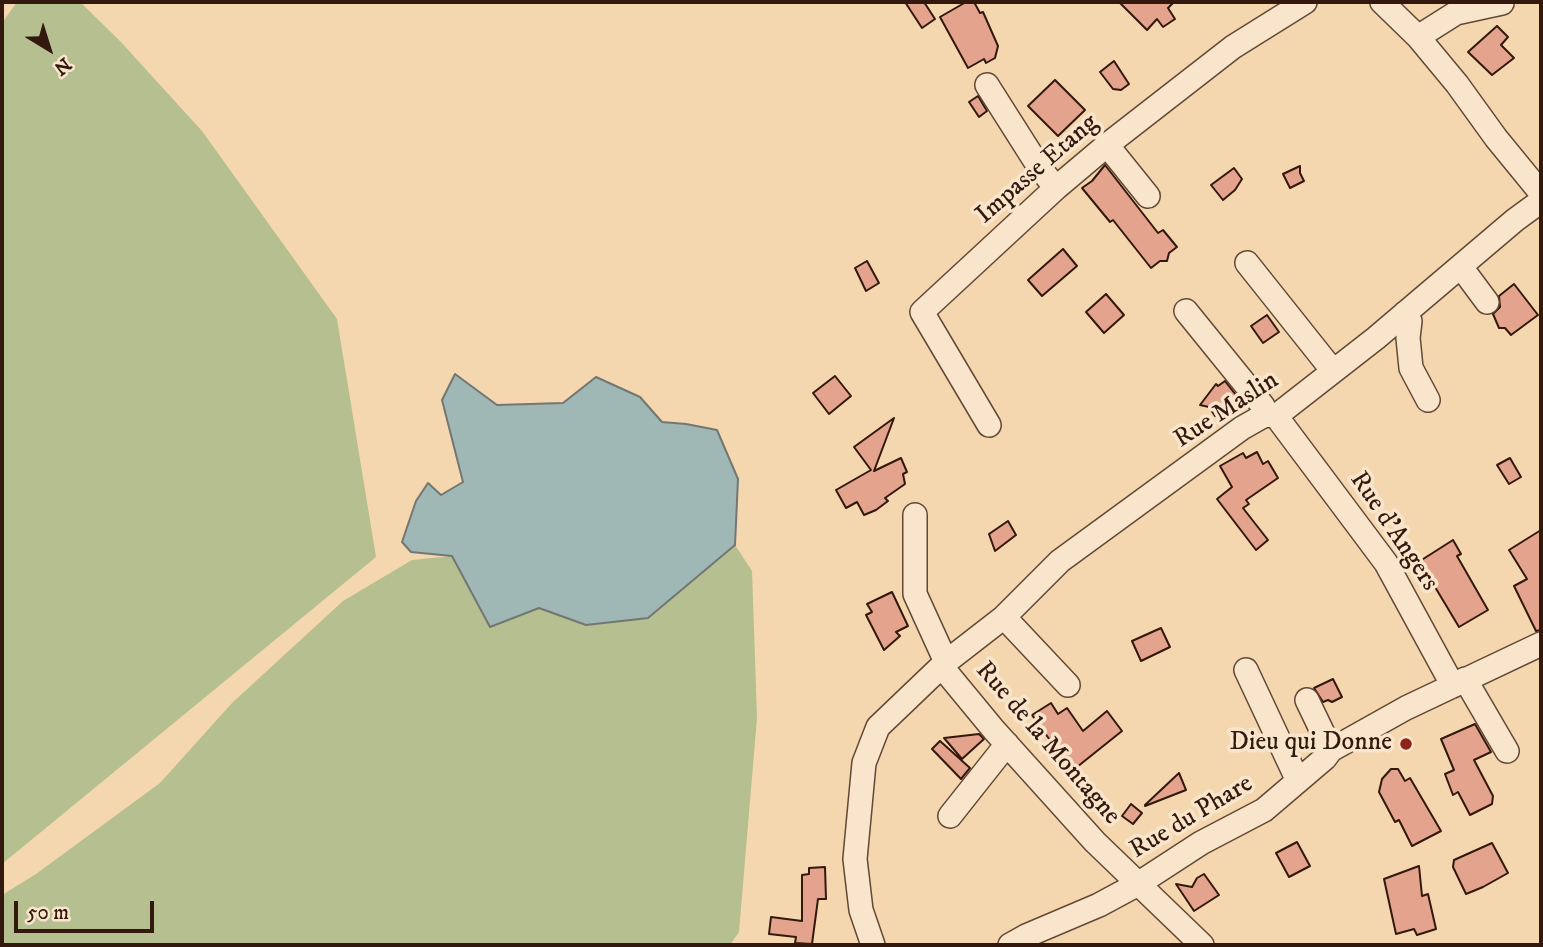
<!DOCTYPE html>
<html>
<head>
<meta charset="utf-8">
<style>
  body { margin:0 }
  #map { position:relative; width:1543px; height:947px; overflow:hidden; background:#f4d7af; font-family:"IM FELL DW Pica",serif }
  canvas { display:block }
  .frame { position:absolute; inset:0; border:4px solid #32180d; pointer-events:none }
  .north { position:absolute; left:14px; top:14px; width:70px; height:70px; -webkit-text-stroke:5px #f8e5cb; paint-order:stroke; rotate:142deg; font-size:19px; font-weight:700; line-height:28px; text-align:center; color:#32180d }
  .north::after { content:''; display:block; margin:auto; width:24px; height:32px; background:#32180d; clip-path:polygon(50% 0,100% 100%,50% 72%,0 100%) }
  .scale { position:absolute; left:14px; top:901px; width:140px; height:32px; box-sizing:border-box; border:4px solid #32180d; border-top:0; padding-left:9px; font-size:21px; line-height:24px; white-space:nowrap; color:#32180d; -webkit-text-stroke:5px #f8e5cb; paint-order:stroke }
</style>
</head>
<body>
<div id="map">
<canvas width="1543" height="947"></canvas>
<div class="frame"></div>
<div class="north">N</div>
<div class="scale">50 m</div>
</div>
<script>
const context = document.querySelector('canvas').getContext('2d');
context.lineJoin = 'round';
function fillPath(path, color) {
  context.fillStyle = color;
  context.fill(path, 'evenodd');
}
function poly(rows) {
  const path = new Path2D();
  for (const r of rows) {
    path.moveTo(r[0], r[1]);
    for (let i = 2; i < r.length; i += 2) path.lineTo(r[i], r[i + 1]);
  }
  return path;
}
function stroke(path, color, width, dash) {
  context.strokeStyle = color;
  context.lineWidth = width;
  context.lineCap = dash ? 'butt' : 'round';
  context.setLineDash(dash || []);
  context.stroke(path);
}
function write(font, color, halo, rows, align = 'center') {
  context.font = font + ' "IM FELL DW Pica",serif';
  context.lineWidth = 7;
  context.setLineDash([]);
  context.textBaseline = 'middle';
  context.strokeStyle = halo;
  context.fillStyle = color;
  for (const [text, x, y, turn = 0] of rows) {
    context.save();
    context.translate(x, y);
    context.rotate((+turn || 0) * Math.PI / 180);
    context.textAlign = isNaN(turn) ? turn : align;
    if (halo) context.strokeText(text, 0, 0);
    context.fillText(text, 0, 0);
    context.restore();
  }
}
const green = poly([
  [17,2,80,2,120,41,202,131,337,319,376,557,2,864,2,23],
  [735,545,752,571,757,718,739,932,730,945,2,945,2,895,36,874,160,783,232,703,343,601,412,560,452,556,490,627,540,608,586,625,648,618]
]);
const water = poly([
  [455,374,497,405,563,403,596,377,640,397,662,422,686,424,717,430,738,479,735,545,648,618,586,625,539,608,490,627,452,556,411,552,402,542,416,501,428,483,441,495,463,482,442,400,455,374]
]);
const building = poly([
  [905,2,924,2,935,19,922,28,905,2],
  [966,2,974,2,980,13,983,12,998,46,995,58,986,63,984,59,968,68,940,17,966,2],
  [1119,2,1174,2,1168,8,1175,19,1163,27,1157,19,1147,30,1119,2],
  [1497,26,1508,37,1501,45,1514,58,1492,75,1468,52,1497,26],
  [1114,61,1129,84,1121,90,1113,89,1100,72,1114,61],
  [1055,80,1085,110,1058,136,1028,106,1055,80],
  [978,96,987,111,979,117,969,102,978,96],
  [1105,165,1158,233,1163,230,1177,247,1169,253,1167,261,1160,261,1151,268,1113,220,1110,222,1082,188,1092,181,1105,165],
  [1300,166,1300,173,1304,181,1290,188,1283,174,1300,166],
  [1234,168,1242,179,1235,190,1223,200,1211,185,1234,168],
  [1063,249,1077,266,1042,296,1028,280,1063,249],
  [867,261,879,283,866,291,855,268,867,261],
  [1514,284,1538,315,1511,335,1505,328,1499,328,1493,314,1500,307,1499,296,1514,284],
  [1106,294,1124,315,1104,333,1086,312,1106,294],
  [1267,315,1279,332,1263,343,1251,326,1267,315],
  [835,376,851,396,829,414,813,393,835,376],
  [1225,381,1239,399,1215,416,1209,407,1200,405,1216,384,1218,386,1225,381],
  [894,418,874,471,901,458,907,472,903,474,905,484,885,498,888,501,876,510,864,515,857,502,846,508,836,490,871,470,854,447,894,418],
  [1257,452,1263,464,1268,461,1278,478,1246,500,1249,504,1243,508,1268,540,1256,550,1217,499,1232,487,1220,466,1243,453,1246,458,1257,452],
  [1510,458,1521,477,1509,484,1497,465,1510,458],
  [1008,521,1016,535,995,551,989,534,1008,521],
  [1541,530,1541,630,1536,631,1514,586,1527,579,1509,550,1541,530],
  [1453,540,1461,554,1457,556,1488,610,1459,627,1429,577,1423,578,1425,568,1420,561,1453,540],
  [892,592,908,626,896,632,900,636,884,650,866,615,872,612,867,604,892,592],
  [1161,628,1170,647,1141,661,1132,641,1161,628],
  [1333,679,1342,697,1332,702,1328,700,1323,702,1314,688,1333,679],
  [1051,703,1058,714,1067,708,1083,731,1107,711,1122,731,1072,771,1032,715,1051,703],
  [1475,724,1491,752,1474,760,1493,796,1492,804,1470,815,1458,792,1453,795,1445,774,1454,770,1441,739,1475,724],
  [979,734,984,739,962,759,944,738,979,734],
  [940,741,970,768,961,779,932,749,940,741],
  [1391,769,1398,769,1405,781,1410,778,1441,831,1412,846,1399,820,1395,822,1379,792,1382,779,1391,769],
  [1179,773,1186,790,1145,806,1145,805,1179,773],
  [1131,804,1142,813,1133,824,1122,816,1131,804],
  [1297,842,1310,866,1289,877,1276,853,1297,842],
  [1492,843,1508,873,1483,887,1466,894,1453,867,1454,860,1492,843],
  [1419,866,1422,896,1428,894,1436,929,1417,935,1414,929,1396,934,1384,879,1419,866],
  [825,867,826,899,818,899,812,944,795,943,796,937,769,934,771,917,802,921,802,875,809,874,809,868,825,867],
  [1204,874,1219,895,1194,911,1176,884,1192,887,1197,878,1204,874]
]);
const minor = poly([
  [1382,2,1418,37,1457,84,1496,138,1541,193],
  [1418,37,1456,13,1502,3],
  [987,85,1039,167,1056,188],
  [1107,145,1148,196],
  [1247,263,1333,371],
  [1461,267,1487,302],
  [1186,311,1263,406,1265,415],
  [1405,313,1410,321,1408,338,1411,368,1428,400],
  [1276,416,1386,563,1453,686],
  [989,425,922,312,1056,188,1107,145,1233,47,1305,2],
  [915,515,915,594,946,662],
  [1004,617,1068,685],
  [942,667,994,730,1095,842,1202,945],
  [1246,670,1298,781],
  [1465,679,1507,751],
  [1307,700,1331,750],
  [950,816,1007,744],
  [873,945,861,910,855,859,864,763,878,727,946,662,1004,617,1060,561,1242,428,1265,415,1276,416,1376,338,1515,220,1541,201],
  [1010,945,1026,936,1099,905,1138,884,1201,843,1264,810,1325,758,1331,750,1406,708,1541,644]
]);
const markers = [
  [1406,744,7,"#8f2418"]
];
const streetNames = [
  ["Impasse Etang",1038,170,-41],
  ["Rue Maslin",1227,411,-33],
  ["Rue d'Angers",1393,532,56],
  ["Rue de la Montagne",1047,744,49],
  ["Rue du Phare",1192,818,-31]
];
const poiNames = [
  ["Dieu qui Donne",1392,744]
];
fillPath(green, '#b6bf8f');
fillPath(water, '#9fb7b5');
stroke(water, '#737772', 2);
fillPath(building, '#e4a38c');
stroke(building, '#32180d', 2);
stroke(minor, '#624836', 26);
stroke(minor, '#f8e5cb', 23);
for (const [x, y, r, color] of markers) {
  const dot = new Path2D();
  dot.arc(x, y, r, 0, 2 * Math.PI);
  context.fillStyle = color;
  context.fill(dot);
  stroke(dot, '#f8e5cb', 2.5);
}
write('26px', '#32180d', '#f8e5cb', streetNames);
write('26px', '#32180d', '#f8e5cb', poiNames, 'right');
</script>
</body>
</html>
